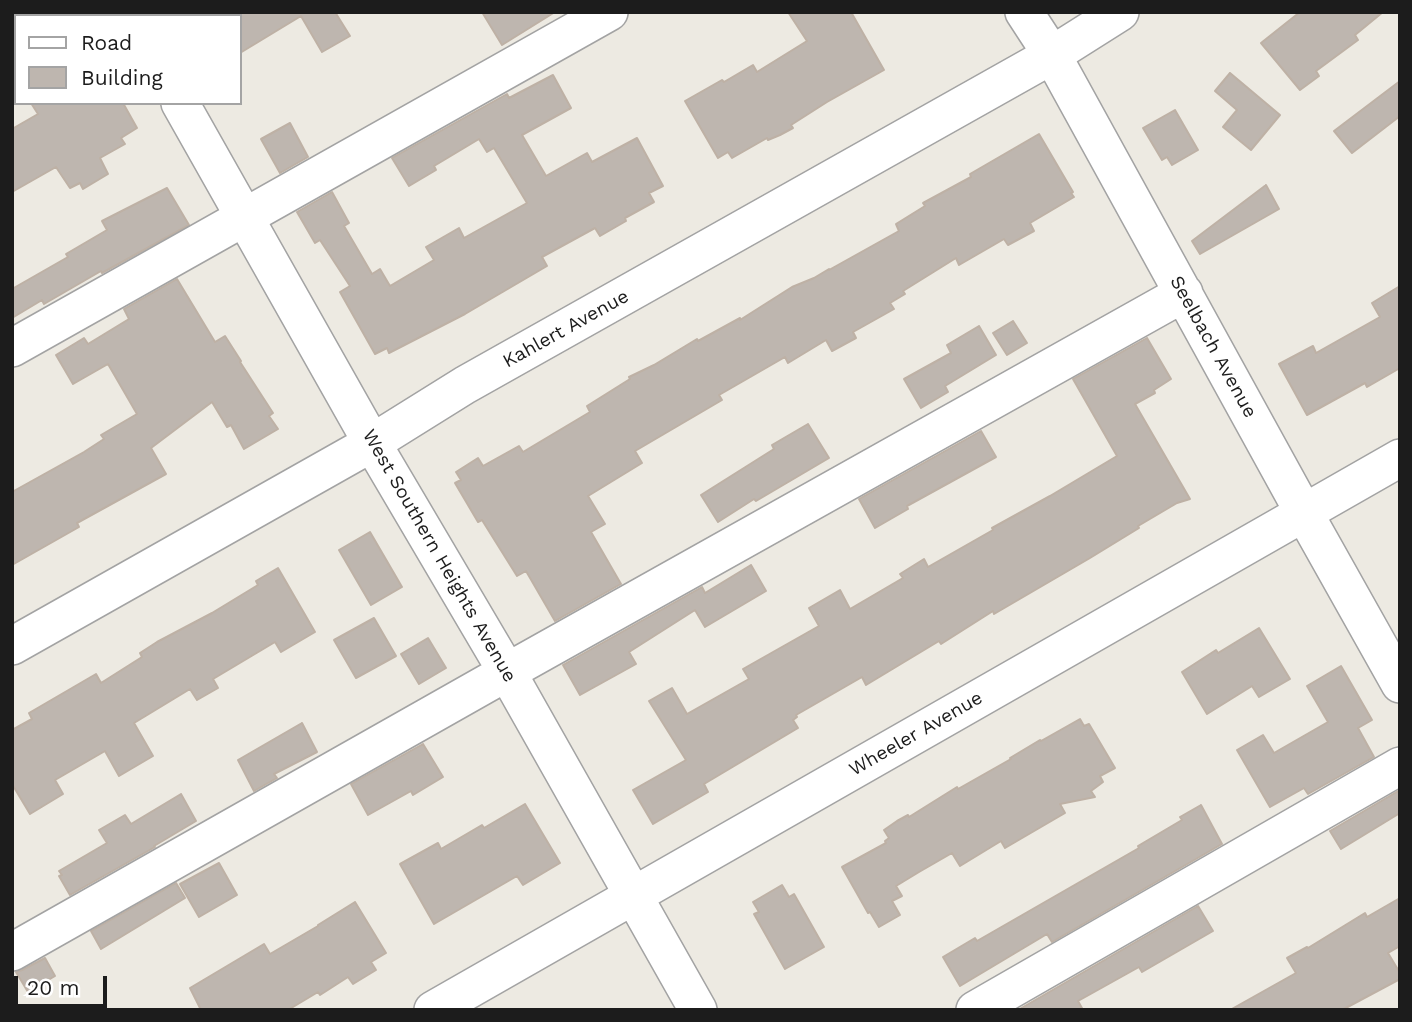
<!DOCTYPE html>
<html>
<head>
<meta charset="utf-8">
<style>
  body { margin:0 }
  #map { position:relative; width:1412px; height:1022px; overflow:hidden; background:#edeae2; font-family:"Work Sans",sans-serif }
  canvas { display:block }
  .frame { position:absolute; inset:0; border:14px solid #1c1c1c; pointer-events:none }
  .legend { position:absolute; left:14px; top:14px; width:228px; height:91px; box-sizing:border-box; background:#fff; border:2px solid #a4a4a4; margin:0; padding:9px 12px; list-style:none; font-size:21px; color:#1c1c1c }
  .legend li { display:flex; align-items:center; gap:14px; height:35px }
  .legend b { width:35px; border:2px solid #a4a4a4 }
  .scale { position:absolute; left:14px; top:976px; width:93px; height:32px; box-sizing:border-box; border:4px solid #1c1c1c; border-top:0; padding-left:9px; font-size:21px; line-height:24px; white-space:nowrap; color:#1c1c1c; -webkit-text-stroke:5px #fff; paint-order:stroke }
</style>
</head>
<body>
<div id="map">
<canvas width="1412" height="1022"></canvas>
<div class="frame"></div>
<ul class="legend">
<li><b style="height:9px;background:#fff"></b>Road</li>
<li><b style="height:19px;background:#beb6af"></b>Building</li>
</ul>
<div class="scale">20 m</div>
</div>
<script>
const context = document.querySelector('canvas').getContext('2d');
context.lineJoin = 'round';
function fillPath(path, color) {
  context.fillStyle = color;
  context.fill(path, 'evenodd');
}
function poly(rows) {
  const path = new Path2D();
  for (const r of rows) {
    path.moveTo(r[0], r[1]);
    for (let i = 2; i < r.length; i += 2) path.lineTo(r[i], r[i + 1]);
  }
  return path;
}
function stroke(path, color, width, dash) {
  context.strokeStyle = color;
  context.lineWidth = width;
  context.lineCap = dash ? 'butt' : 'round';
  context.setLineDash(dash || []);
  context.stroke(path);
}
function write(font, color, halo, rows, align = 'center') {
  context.font = font + ' "Work Sans",sans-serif';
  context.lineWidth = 5;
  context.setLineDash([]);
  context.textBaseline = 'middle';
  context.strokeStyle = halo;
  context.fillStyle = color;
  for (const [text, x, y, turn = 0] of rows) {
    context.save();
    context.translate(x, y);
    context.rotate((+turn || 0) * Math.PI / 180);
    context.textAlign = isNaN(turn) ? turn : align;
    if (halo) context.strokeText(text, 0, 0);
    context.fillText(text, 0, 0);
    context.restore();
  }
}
const building = poly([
  [240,12,335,12,350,36,322,52,301,16,240,53,240,12],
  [482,12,555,12,502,45,482,12],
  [788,12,851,12,884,70,827,102,791,125,793,128,780,135,768,140,767,138,732,158,728,152,718,158,685,101,722,80,724,82,753,65,757,72,807,41,788,12],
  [1300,12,1383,12,1355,35,1358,40,1316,71,1319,76,1300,90,1261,43,1300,12],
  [1230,73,1280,115,1251,150,1223,127,1237,110,1215,91,1230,73],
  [553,75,571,108,522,135,546,176,587,153,592,162,637,138,663,186,649,193,654,202,625,218,626,221,600,236,595,228,542,257,547,266,465,314,389,353,387,348,375,354,340,292,350,286,320,240,315,243,297,212,332,192,349,223,344,226,372,274,380,269,390,286,434,260,426,247,459,228,464,238,527,203,494,148,487,152,479,139,434,166,436,170,409,186,392,158,507,94,509,98,553,75],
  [1400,81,1400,116,1352,153,1334,131,1400,81],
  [31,103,123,103,137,128,121,138,125,144,100,158,108,174,83,189,80,183,70,188,56,167,12,192,12,129,38,114,31,103],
  [1175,110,1198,150,1172,165,1167,157,1162,160,1143,128,1175,110],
  [290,123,308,157,280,173,261,139,290,123],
  [1039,134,1073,192,1071,193,1074,197,1030,223,1034,231,1008,245,1004,239,959,265,956,258,903,291,905,294,890,303,894,309,853,332,856,338,832,351,826,340,788,363,785,357,719,395,722,400,635,451,642,463,588,496,605,524,591,532,621,584,555,621,526,571,517,576,482,520,478,522,455,483,461,480,456,472,478,458,483,466,519,446,523,452,590,412,587,406,630,379,629,377,654,365,697,339,698,341,740,318,740,320,792,287,814,278,829,269,829,270,899,231,896,224,925,206,923,203,971,177,970,174,1039,134],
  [1266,185,1279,209,1200,254,1192,241,1266,185],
  [167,188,189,225,102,273,101,271,44,304,42,300,12,318,12,289,68,257,66,254,107,230,102,221,167,188],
  [177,279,215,342,225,336,241,361,240,362,273,413,269,416,278,429,244,449,231,425,227,427,212,402,151,448,166,474,77,523,79,527,12,565,12,492,84,452,104,439,101,435,137,414,108,364,73,384,56,355,84,338,88,344,129,319,124,309,177,279],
  [1400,286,1400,368,1367,387,1365,383,1307,415,1279,364,1313,346,1316,353,1380,317,1372,303,1400,286],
  [1013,321,1027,343,1007,355,993,333,1013,321],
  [979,326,996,355,945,386,948,392,921,408,904,379,951,353,947,345,979,326],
  [1147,338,1171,379,1154,390,1155,393,1135,404,1190,499,1177,503,1138,526,1139,528,1090,558,994,614,993,611,941,644,939,641,866,685,862,677,796,715,797,717,793,720,798,728,704,784,708,792,653,824,633,790,686,760,649,701,672,688,687,714,749,679,743,669,819,626,809,608,840,590,850,609,903,578,900,574,924,559,928,567,993,530,992,528,1050,496,1117,456,1073,379,1147,338],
  [808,424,829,458,756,501,754,499,718,522,701,495,774,449,772,445,808,424],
  [981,431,996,457,907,506,908,509,875,528,859,499,981,431],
  [370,532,402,587,371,605,339,550,370,532],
  [751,565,766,591,705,627,695,610,629,652,636,664,580,695,563,665,702,587,705,593,751,565],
  [278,568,315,632,281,652,275,642,213,679,218,688,197,700,190,689,134,723,153,756,119,776,105,751,55,780,63,794,30,814,12,784,12,730,32,719,29,713,96,674,101,683,142,657,140,653,157,642,212,613,258,585,256,581,278,568],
  [374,618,396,656,356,678,334,640,374,618],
  [1259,628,1290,679,1259,697,1252,686,1207,714,1182,672,1216,650,1218,653,1259,628],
  [428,638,446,668,419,684,401,654,428,638],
  [1341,666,1372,720,1358,728,1374,757,1308,794,1304,788,1270,807,1237,750,1263,735,1274,753,1328,722,1307,686,1341,666],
  [1080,719,1084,726,1089,724,1115,768,1100,776,1103,782,1091,791,1095,797,1060,804,1065,813,1005,848,1001,841,960,866,952,853,919,872,896,886,902,896,892,901,900,915,879,927,870,912,868,913,842,867,886,843,885,841,889,838,884,830,897,821,908,815,909,817,957,787,958,789,1011,759,1010,758,1040,740,1041,741,1080,719],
  [302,723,317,752,274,774,277,778,254,791,238,760,302,723],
  [423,744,443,777,413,795,411,791,368,815,351,784,423,744],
  [1400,790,1400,813,1341,849,1330,831,1400,790],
  [181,794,196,821,154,846,155,847,70,895,59,876,62,875,59,871,107,843,99,830,125,815,131,824,181,794],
  [525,804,560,863,523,885,517,876,434,924,400,864,438,843,441,849,482,825,484,828,525,804],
  [1201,805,1222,844,1052,942,1047,934,960,986,943,957,975,938,977,941,1139,848,1138,846,1182,820,1180,817,1201,805],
  [219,863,237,895,199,917,180,884,219,863],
  [176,883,185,898,101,949,91,931,176,883],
  [782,885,789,897,794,894,824,947,785,969,754,914,759,912,753,902,782,885],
  [1400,898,1400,946,1388,953,1400,973,1400,979,1342,1010,1230,1010,1296,973,1287,958,1307,947,1308,948,1365,913,1367,917,1400,898],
  [355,902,386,953,371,962,376,970,353,984,348,977,320,995,318,992,288,1010,201,1010,190,988,264,944,270,954,318,926,318,925,355,902],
  [1198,906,1213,931,1142,972,1139,967,1078,1001,1083,1010,1018,1010,1198,906],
  [45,958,55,976,28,992,16,972,22,970,45,958]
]);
const minor = poly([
  [128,12,130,16],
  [1024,12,1052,55,1304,513,1400,684],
  [65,16,71,12],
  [12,47,16,45],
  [180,103,372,443,507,672,698,1010],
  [12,348,609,12],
  [12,646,372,443,465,385,1052,55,1120,12],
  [12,952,507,672,1184,293],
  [433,1010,1400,458],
  [975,1010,1400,766]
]);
const streetNames = [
  ["Kahlert Avenue",566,329,-29],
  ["Seelbach Avenue",1213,347,61],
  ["West Southern Heights Avenue",439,556,60],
  ["Wheeler Avenue",916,734,-30]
];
fillPath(building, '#beb6af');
stroke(building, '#beb1a5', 2);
stroke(minor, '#a3a3a3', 40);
stroke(minor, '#fff', 37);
write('19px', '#1c1c1c', '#fff', streetNames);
</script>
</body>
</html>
